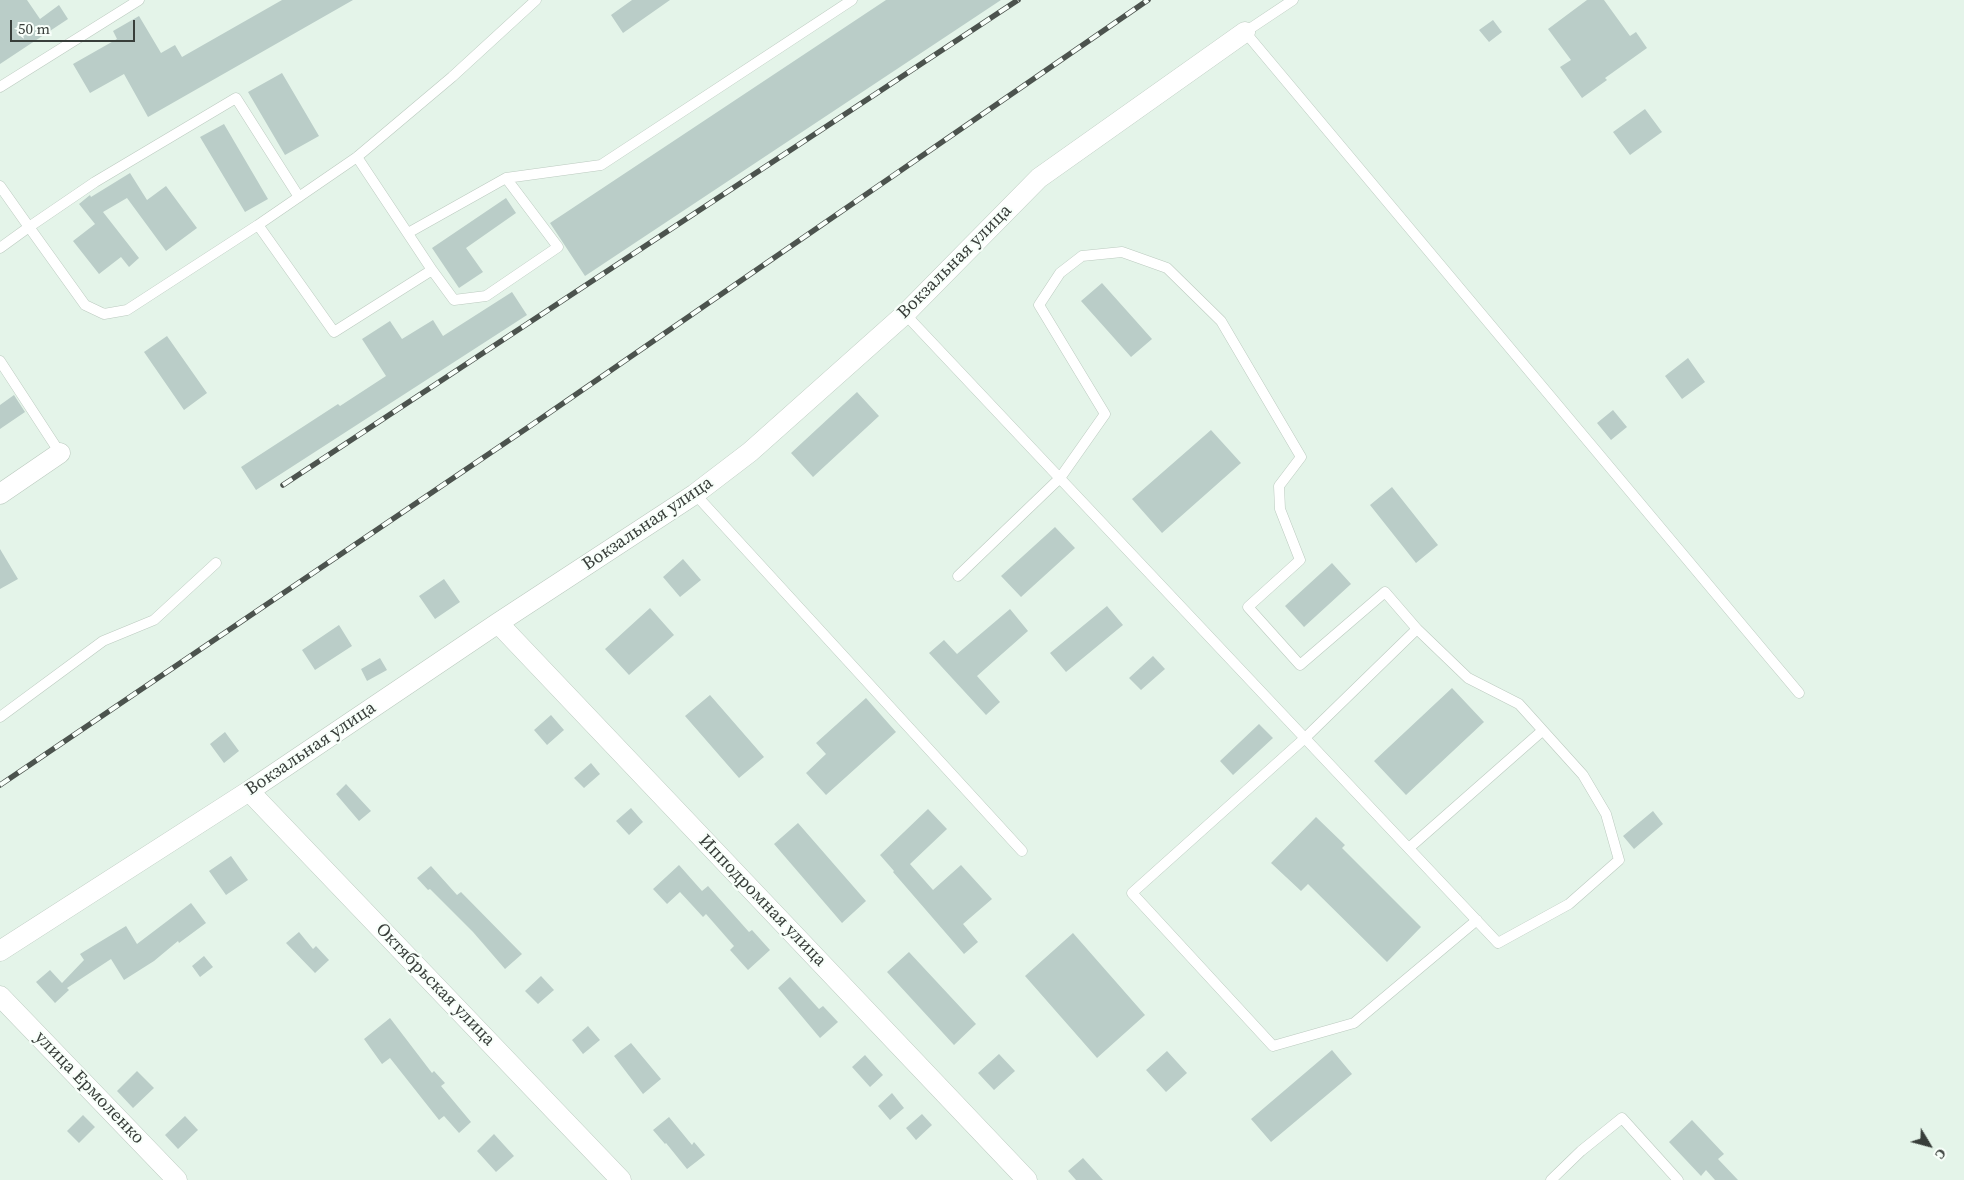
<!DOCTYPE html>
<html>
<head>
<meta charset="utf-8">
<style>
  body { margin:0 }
  #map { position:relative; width:1964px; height:1180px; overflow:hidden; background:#e4f4e9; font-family:"Source Serif 4",serif }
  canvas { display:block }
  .north { position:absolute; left:1904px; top:1120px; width:50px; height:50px; -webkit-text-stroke:4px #f8fffa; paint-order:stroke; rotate:127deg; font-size:14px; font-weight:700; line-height:20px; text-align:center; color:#383e3a }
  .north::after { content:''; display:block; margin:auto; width:18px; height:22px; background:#383e3a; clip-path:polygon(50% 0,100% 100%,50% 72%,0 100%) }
  .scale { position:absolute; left:10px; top:20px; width:125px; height:22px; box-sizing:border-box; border:2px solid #383e3a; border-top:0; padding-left:6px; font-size:15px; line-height:18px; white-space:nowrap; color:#383e3a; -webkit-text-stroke:4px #f8fffa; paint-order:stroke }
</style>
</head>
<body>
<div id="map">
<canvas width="1964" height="1180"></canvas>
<div class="north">С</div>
<div class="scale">50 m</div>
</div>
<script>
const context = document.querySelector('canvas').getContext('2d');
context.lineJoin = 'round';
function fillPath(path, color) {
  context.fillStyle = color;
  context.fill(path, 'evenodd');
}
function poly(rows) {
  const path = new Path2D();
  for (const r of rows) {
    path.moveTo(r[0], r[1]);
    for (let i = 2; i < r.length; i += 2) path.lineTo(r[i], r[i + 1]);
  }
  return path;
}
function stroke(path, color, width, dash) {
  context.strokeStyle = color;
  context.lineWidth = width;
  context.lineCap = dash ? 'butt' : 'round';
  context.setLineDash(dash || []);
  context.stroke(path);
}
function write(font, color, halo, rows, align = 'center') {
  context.font = font + ' "Source Serif 4",serif';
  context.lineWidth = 4.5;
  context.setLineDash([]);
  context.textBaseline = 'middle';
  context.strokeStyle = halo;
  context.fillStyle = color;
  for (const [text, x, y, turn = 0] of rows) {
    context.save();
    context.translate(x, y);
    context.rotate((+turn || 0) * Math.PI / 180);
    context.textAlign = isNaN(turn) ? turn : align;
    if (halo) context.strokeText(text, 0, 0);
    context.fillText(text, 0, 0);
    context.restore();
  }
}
const building = poly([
  [0,0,27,0,40,19,59,5,68,19,0,64],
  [282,0,353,0,148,117,124,74,90,93,73,64,117,39,113,31,139,16,161,53,175,45,182,57],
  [632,0,670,0,623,33,611,15],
  [886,0,1001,0,585,276,550,223],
  [1587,0,1604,0,1630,36,1636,32,1647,48,1605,78,1607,80,1582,98,1560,67,1571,60,1548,29],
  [1493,20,1502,32,1489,42,1479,30],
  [282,73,319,136,285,155,248,92],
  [1645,109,1662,132,1630,155,1613,132],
  [224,124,268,199,245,212,200,137],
  [130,173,147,200,166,186,197,228,166,251,127,198,103,212,139,258,129,267,121,257,99,274,73,241,95,224,79,204,90,195,91,197],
  [506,198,516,213,466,248,483,272,459,288,432,248],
  [1102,283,1152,339,1131,357,1081,301],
  [512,292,527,315,256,490,241,467,338,404,340,406,386,376,362,339,390,321,402,339,433,320,443,336],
  [167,336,207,393,184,410,144,352],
  [1688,358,1705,382,1682,399,1665,376],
  [857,392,879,416,813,477,791,453],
  [14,395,25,412,0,429,0,405],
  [1613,410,1627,427,1611,440,1597,423],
  [1211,430,1241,463,1162,533,1132,499],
  [1392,487,1438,545,1416,563,1370,505],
  [1055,527,1075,548,1021,597,1001,576],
  [0,549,18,579,0,589],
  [683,559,701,580,680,597,663,577],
  [1332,563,1351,584,1304,627,1285,606],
  [444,579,460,602,435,619,419,596],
  [1107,606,1123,625,1066,672,1050,653],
  [650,608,674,635,629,675,605,649],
  [1010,609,1028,631,977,676,1000,702,986,715,929,653,944,640,957,654],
  [339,625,352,646,315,670,302,650],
  [1153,656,1165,669,1141,690,1129,678],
  [380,658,387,670,367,681,361,669],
  [1452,688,1484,722,1406,795,1374,761],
  [710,695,764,757,739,778,685,716],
  [866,698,896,732,826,795,806,773,826,754,816,743],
  [551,715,564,730,547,745,534,730],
  [1259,724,1273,738,1233,775,1220,761],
  [225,732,239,751,224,763,210,744],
  [591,763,600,774,584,788,574,778],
  [346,784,371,811,359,821,336,794],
  [631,808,643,822,629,835,616,821],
  [928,809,947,829,910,864,933,890,961,865,992,899,963,924,978,942,964,954,893,872,894,871,880,855],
  [1653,811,1663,824,1634,849,1623,836],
  [1316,817,1345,845,1342,848,1421,927,1387,962,1308,884,1301,891,1271,863],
  [798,823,866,901,842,923,774,844],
  [231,856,248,880,226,895,209,871],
  [679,865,702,891,708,886,749,932,752,930,770,950,748,970,730,950,734,946,706,914,703,917,680,892,667,904,653,889],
  [431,866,457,895,461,892,522,954,505,969,473,932,430,889,428,890,417,878],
  [191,903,206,923,179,943,178,941,154,961,124,980,111,959,67,988,69,990,55,1003,36,982,50,970,62,983,84,960,80,954,93,946,126,926,137,944],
  [299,932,313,949,316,946,329,960,315,973,286,943],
  [1073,933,1145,1015,1097,1058,1025,976],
  [909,952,976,1024,954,1045,887,972],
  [204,956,213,967,200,977,192,966],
  [541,976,554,990,538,1004,525,991],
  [790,977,819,1009,823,1006,838,1022,820,1038,778,988],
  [390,1018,432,1073,434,1071,445,1083,441,1086,471,1122,459,1133,444,1116,439,1120,390,1058,382,1064,364,1039],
  [588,1026,600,1040,583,1054,572,1040],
  [631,1043,661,1079,643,1094,614,1056],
  [1332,1050,1352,1074,1271,1142,1251,1119],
  [1167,1051,1187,1073,1166,1092,1146,1070],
  [999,1054,1015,1071,994,1090,978,1073],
  [865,1055,883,1075,870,1087,852,1067],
  [137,1071,154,1088,133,1108,117,1091],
  [892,1093,904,1108,890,1120,878,1106],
  [922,1114,932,1125,916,1140,906,1128],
  [83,1115,95,1127,79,1143,67,1131],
  [185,1116,198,1130,178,1149,165,1135],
  [669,1117,692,1145,694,1142,705,1155,687,1169,666,1143,665,1144,653,1130],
  [1692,1120,1724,1154,1718,1159,1738,1180,1715,1180,1706,1170,1701,1176,1669,1142],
  [494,1134,514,1156,496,1172,477,1151],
  [1083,1158,1103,1180,1076,1180,1068,1171]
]);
const lane = poly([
  [1293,0,1245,32,1799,693],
  [0,87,139,0],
  [357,157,432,270,454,300,486,296,558,247,506,178],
  [0,186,29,227,95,182,236,98,299,197],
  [258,225,334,332,432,270],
  [408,233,506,178,601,165,852,0],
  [0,248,29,227,85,305,104,314,127,310,258,225,357,157,452,77,536,0],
  [905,314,1498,943,1569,904,1619,860,1606,814,1583,775,1519,704,1468,678,1417,629],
  [0,361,60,453],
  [695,494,1022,851],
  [958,576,1060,478,1105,414,1039,305,1060,273,1082,256,1122,252,1167,268,1221,321,1301,457,1279,486,1280,509,1300,560,1248,607,1300,665,1385,592,1417,629,1305,738,1132,893,1273,1046,1354,1023,1477,920],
  [0,717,103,641,154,620,216,563],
  [1409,848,1542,731],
  [1551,1180,1581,1151,1622,1118,1678,1180]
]);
const street = poly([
  [0,494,60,453],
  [498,623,1027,1180],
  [249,791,621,1180],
  [0,951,249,791,498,623,695,494,750,452,905,314,1039,178,1245,32],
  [0,996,177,1180]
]);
const rail = poly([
  [283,485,1018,0],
  [0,785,533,424,1148,0]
]);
const streetNames = [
  ["Вокзальная улица",955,262,-45],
  ["Вокзальная улица",648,524,-34],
  ["Вокзальная улица",311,749,-34],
  ["Ипподромная улица",762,901,46],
  ["Октябрьская улица",435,985,46],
  ["улица Ермоленко",89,1088,46]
];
fillPath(building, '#bacdc8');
stroke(lane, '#bbcabf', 11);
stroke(street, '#bbcabf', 21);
stroke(lane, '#fff', 10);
stroke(street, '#fff', 20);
stroke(rail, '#4c534e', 5.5);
stroke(rail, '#f8fffa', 4, [11]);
write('18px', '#383e3a', '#f8fffa', streetNames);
</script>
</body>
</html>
